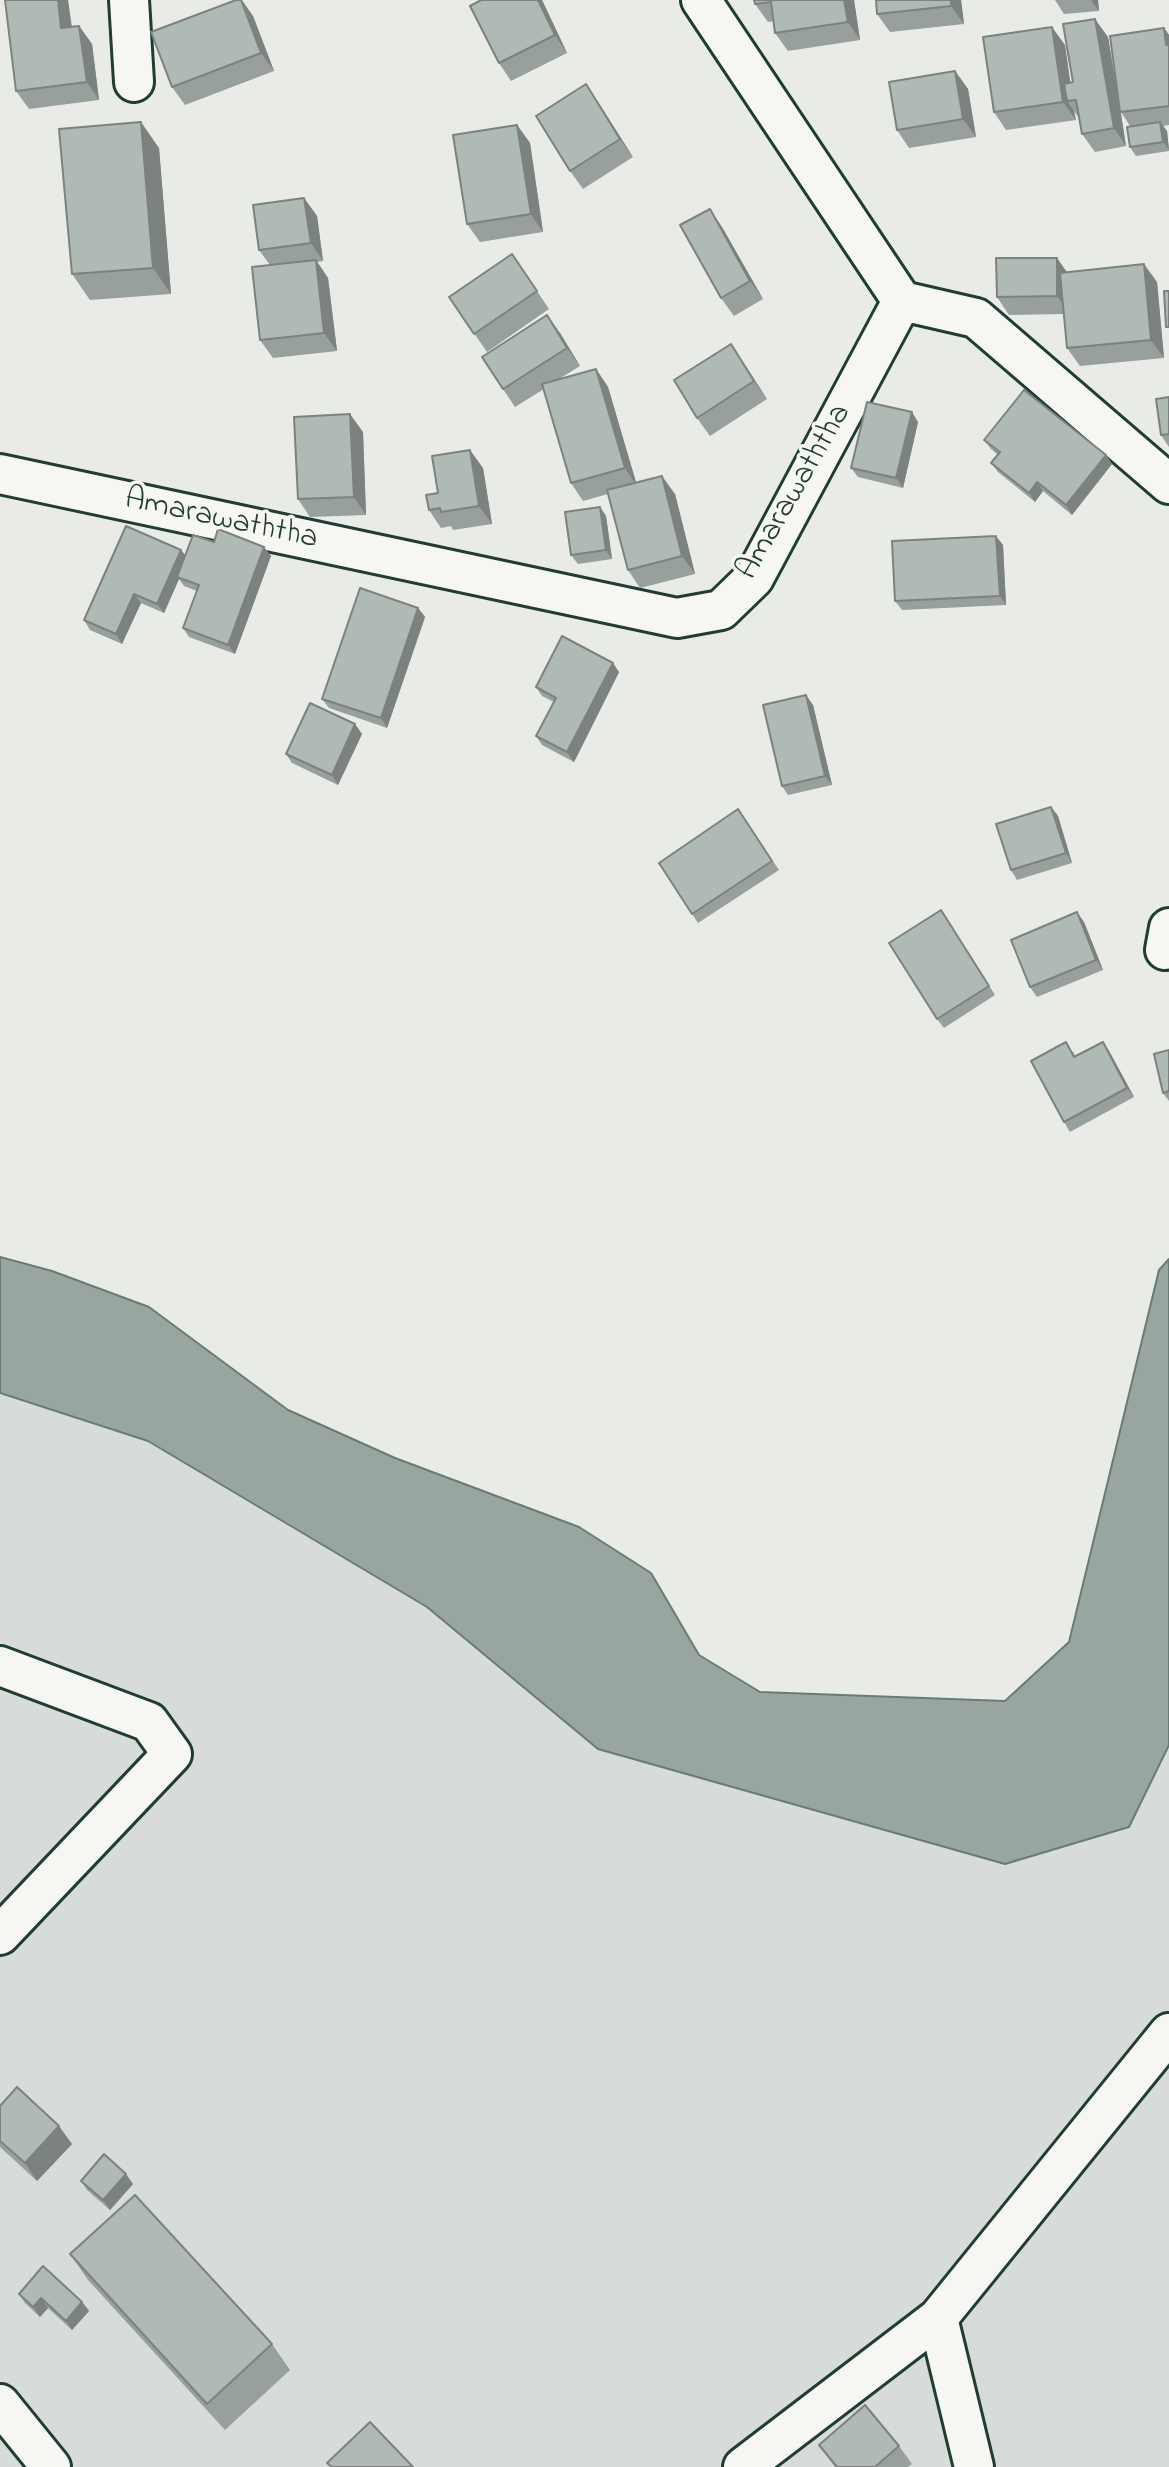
<!DOCTYPE html>
<html>
<head>
<meta charset="utf-8">
<style>
  body { margin:0 }
  canvas { display:block; background:#e9ebe7 }
</style>
</head>
<body>
<canvas width="1169" height="2467"></canvas>
<script>
const context = document.querySelector('canvas').getContext('2d');
context.lineJoin = 'round';
function fillPath(path, color) {
  context.fillStyle = color;
  context.fill(path, 'evenodd');
}
function poly(rows) {
  const path = new Path2D();
  for (const r of rows) {
    path.moveTo(r[0], r[1]);
    for (let i = 2; i < r.length; i += 2) path.lineTo(r[i], r[i + 1]);
  }
  return path;
}
function stroke(path, color, width, dash) {
  context.strokeStyle = color;
  context.lineWidth = width;
  context.lineCap = dash ? 'butt' : 'round';
  context.setLineDash(dash || []);
  context.stroke(path);
}
function write(font, color, halo, rows, align = 'center') {
  context.font = font + ' "Indie Flower",sans-serif';
  context.lineWidth = 7;
  context.setLineDash([]);
  context.textBaseline = 'middle';
  context.strokeStyle = halo;
  context.fillStyle = color;
  for (const [text, x, y, turn = 0] of rows) {
    context.save();
    context.translate(x, y);
    context.rotate((+turn || 0) * Math.PI / 180);
    context.textAlign = isNaN(turn) ? turn : align;
    if (halo) context.strokeText(text, 0, 0);
    context.fillText(text, 0, 0);
    context.restore();
  }
}
const built = poly([
  [0,1332,775,1757,1069,1803,1169,1627,1169,2467,0,2467]
]);
const water = poly([
  [0,1257,52,1271,149,1307,288,1410,395,1458,579,1527,651,1573,699,1655,760,1692,1005,1701,1069,1642,1159,1270,1169,1259,1169,1745,1129,1827,1005,1864,598,1749,427,1607,148,1441,0,1393,0,1257]
]);
const minor = poly([
  [129,0,134,82],
  [902,301,976,318,1169,484],
  [0,474,677,618,721,610,754,578,902,301,701,0],
  [1165,950,1169,928],
  [0,1666,149,1722,172,1754,0,1935],
  [938,2318,974,2467],
  [0,2404,51,2467],
  [743,2467,938,2318,1169,2033]
]);
const wall = poly([
  [5,0,68,0,72,27,79,26,92,44,99,100,29,109,16,91],
  [542,0,567,53,511,81,499,63],
  [754,0,854,0,860,40,788,51,775,33,774,21,768,22,755,4],
  [961,0,964,24,890,32,877,14],
  [1055,0,1098,0,1099,11,1064,14],
  [253,16,274,71,185,105,172,87],
  [1164,28,1169,35,1169,125,1163,126,1167,131,1169,151,1136,156,1130,147,1130,126,1121,112,1126,146,1095,152,1082,134,1079,118,1074,111,1076,120,1006,130,994,112,1065,45,1070,82,1073,82,1108,37,1120,109],
  [955,71,968,89,976,137,909,148,897,130],
  [598,102,633,157,583,189,570,171],
  [517,125,530,143,543,232,480,242,467,224],
  [159,148,171,294,90,300,72,274],
  [304,198,317,216,323,261,317,262,328,278,337,351,273,358,260,340,270,265,259,250],
  [722,227,763,299,734,316,721,298],
  [512,254,549,309,487,352,449,297],
  [1057,258,1067,272,1157,282,1164,358,1080,366,1067,348,1064,314,1009,315,997,297],
  [560,333,580,366,559,379,596,369,608,387,636,482,675,494,695,574,640,588,628,570,608,494,583,501,571,483,544,389,515,407,503,389],
  [743,362,767,399,710,436,697,418],
  [1169,397,1169,447,1161,435],
  [918,422,903,488,858,477,851,468],
  [363,432,366,515,310,517,298,499],
  [984,440,1106,455,1112,464,1072,515,1043,491,1035,502,998,472,991,463,998,455,991,449],
  [483,468,492,524,453,530,451,526,441,528,429,510,438,493],
  [600,507,606,516,612,559,578,564,571,555],
  [214,542,264,547,271,556,235,654,189,637,183,628,197,591,184,586,179,579,164,613,141,603,122,644,90,630,84,620,181,550,185,555],
  [1003,545,1006,605,902,610,895,601],
  [418,608,425,617,387,728,329,708,322,699],
  [619,672,574,762,542,745,536,736,554,702,542,696,536,687],
  [813,705,832,785,788,795,782,786],
  [355,724,362,734,338,785,292,763,286,754],
  [1051,807,1058,816,1072,863,1017,880,1011,870],
  [738,809,779,870,698,923,659,863],
  [947,919,995,995,944,1028,937,1019],
  [1084,922,1103,970,1037,997,1030,987],
  [1169,1050,1169,1101,1163,1093],
  [1073,1051,1075,1056,1109,1051,1134,1097,1070,1132,1064,1122],
  [0,2106,72,2144,37,2181,0,2147],
  [81,2181,133,2184,110,2210,87,2190],
  [70,2254,272,2344,290,2370,225,2430,88,2280],
  [19,2294,82,2302,89,2311,72,2330,48,2308,40,2317,25,2303],
  [819,2445,899,2446,912,2464,908,2467,835,2467]
]);
const shadedWall = poly([
  [58,0,68,0,74,46,61,28],
  [242,0,253,16,274,71,261,53],
  [538,0,542,0,567,53,555,35],
  [844,0,854,0,860,40,848,22],
  [951,0,961,0,964,24,951,6],
  [1091,0,1098,0,1099,11],
  [1095,19,1108,37,1126,146,1114,128],
  [79,26,92,44,99,100,87,82],
  [1052,27,1065,45,1073,101,1067,101,1074,111,1076,120,1063,102],
  [1164,28,1169,35,1169,50,1166,45],
  [955,71,968,89,976,137,963,119],
  [586,84,598,102,633,157,620,139],
  [141,122,159,148,171,294,153,268],
  [1160,122,1167,131,1169,150,1163,142],
  [517,125,530,143,543,232,531,214],
  [304,198,317,216,323,261,311,243],
  [710,209,722,227,763,299,750,281],
  [1057,258,1069,276,1070,314,1057,296],
  [316,260,328,278,337,351,324,333],
  [1144,264,1157,282,1164,358,1151,340],
  [547,315,560,333,580,366,567,348],
  [731,344,743,362,767,399,754,381],
  [596,369,608,387,637,486,625,468],
  [912,412,918,422,903,488,896,478],
  [350,414,363,432,366,515,354,497],
  [470,450,483,468,492,524,479,506],
  [1106,455,1112,464,1072,515,1066,505],
  [662,476,675,494,695,574,682,556],
  [1037,482,1043,491,1035,502,1029,493],
  [600,507,606,516,612,559,606,550],
  [996,536,1003,545,1006,605,1000,596],
  [264,547,271,556,235,654,228,645],
  [181,550,188,559,177,577,179,579,164,613,157,604],
  [134,594,141,603,122,644,116,634],
  [418,608,425,617,387,728,381,718],
  [613,663,619,672,574,762,567,752],
  [806,695,813,705,832,785,825,776],
  [355,724,362,734,338,785,332,775],
  [1051,807,1058,816,1072,863,1066,853],
  [1077,912,1084,922,1103,970,1096,960],
  [1103,1042,1109,1051,1134,1097,1127,1088],
  [59,2126,72,2144,37,2181,25,2163],
  [126,2174,133,2184,110,2210,103,2200],
  [41,2298,48,2308,40,2317,33,2307],
  [82,2302,89,2311,72,2330,66,2321]
]);
const building = poly([
  [5,0,58,0,61,28,79,26,87,82,16,91,5,0],
  [236,0,241,0,261,53,172,87,151,32,236,0],
  [481,0,538,0,555,35,499,63,470,6,481,0],
  [754,0,844,0,848,22,775,33,771,2,755,4,754,0],
  [876,0,951,0,951,6,877,14,876,0],
  [1095,19,1114,128,1082,134,1076,100,1067,101,1064,84,1073,82,1063,24,1095,19],
  [1052,27,1063,102,994,112,983,37,1052,27],
  [1164,28,1166,45,1169,45,1169,106,1120,112,1110,36,1164,28],
  [955,71,963,119,897,130,889,82,955,71],
  [586,84,620,139,570,171,536,116,586,84],
  [141,122,153,268,72,274,59,129,141,122],
  [1160,122,1163,142,1130,147,1127,127,1160,122],
  [517,125,531,214,467,224,453,135,517,125],
  [304,198,311,243,259,250,253,205,304,198],
  [710,209,750,281,721,298,680,225,710,209],
  [512,254,537,291,474,334,449,297,512,254],
  [996,258,1057,258,1057,296,997,297,996,258],
  [316,260,324,333,260,340,252,267,316,260],
  [1144,264,1151,340,1067,348,1060,273,1144,264],
  [1164,291,1169,291,1169,327,1166,327,1164,291],
  [547,315,567,348,503,389,482,357,547,315],
  [731,344,754,381,697,418,674,380,731,344],
  [596,369,625,468,571,483,542,384,596,369],
  [1024,390,1106,455,1066,505,1037,482,1029,493,991,463,1000,452,984,440,1024,390],
  [1169,397,1169,434,1161,435,1156,399,1169,397],
  [867,402,912,412,896,478,851,468,867,402],
  [350,414,354,497,298,499,294,417,350,414],
  [470,450,479,506,441,512,440,508,429,510,426,495,438,493,432,456,470,450],
  [662,476,682,556,628,570,607,490,662,476],
  [600,507,606,550,571,555,565,512,600,507],
  [126,526,181,550,157,604,134,594,116,634,84,620,126,526],
  [218,529,264,547,228,645,183,628,199,585,177,577,193,535,214,542,218,529],
  [996,536,1000,596,895,601,892,541,996,536],
  [360,588,418,608,381,718,322,699,360,588],
  [562,636,613,663,567,752,536,736,556,698,536,687,562,636],
  [806,695,825,776,782,786,763,705,806,695],
  [310,703,355,724,332,775,286,754,310,703],
  [1051,807,1066,853,1011,870,996,824,1051,807],
  [738,809,772,861,692,914,659,863,738,809],
  [941,910,989,986,937,1019,889,943,941,910],
  [1077,912,1096,960,1030,987,1011,940,1077,912],
  [1066,1042,1074,1057,1103,1042,1127,1088,1064,1122,1031,1061,1066,1042],
  [1169,1050,1169,1091,1163,1093,1154,1054,1169,1050],
  [17,2087,59,2126,25,2163,0,2141,0,2106,17,2087],
  [104,2154,126,2174,103,2200,81,2181,104,2154],
  [135,2195,272,2344,207,2404,70,2254,135,2195],
  [43,2266,82,2302,66,2321,41,2298,33,2307,19,2294,43,2266],
  [865,2405,899,2446,875,2467,837,2467,819,2445,865,2405],
  [370,2422,413,2467,332,2467,327,2463,370,2422]
]);
const streetNames = [
  ["Amarawaththa",796,493,-60],
  ["Amarawaththa",221,521,12]
];
fillPath(built, '#d8dcd8');
fillPath(water, '#99a6a0');
stroke(water, '#687c75', 2);
stroke(minor, '#1f3d34', 44);
stroke(minor, '#f6f6f2', 38);
fillPath(wall, '#97a09c');
fillPath(shadedWall, '#7b827f');
fillPath(building, '#b0bab5');
stroke(building, '#7b827f', 2);
write('32px', '#1f3d34', '#f6f6f2', streetNames);
</script>
</body>
</html>
